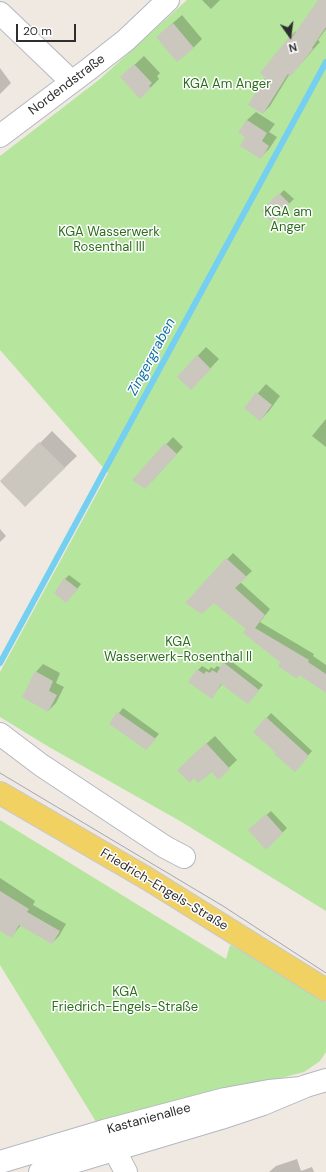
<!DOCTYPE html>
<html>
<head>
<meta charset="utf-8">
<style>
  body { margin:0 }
  #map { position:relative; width:326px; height:1172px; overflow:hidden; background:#efe9e1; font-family:"DM Sans",sans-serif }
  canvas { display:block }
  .north { position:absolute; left:270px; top:16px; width:40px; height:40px; -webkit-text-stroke:3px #fff; paint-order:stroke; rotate:166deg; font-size:11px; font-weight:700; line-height:16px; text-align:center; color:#2e2e2e }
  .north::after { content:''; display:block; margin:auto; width:14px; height:18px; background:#2e2e2e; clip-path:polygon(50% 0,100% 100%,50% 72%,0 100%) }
  .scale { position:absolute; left:16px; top:24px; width:60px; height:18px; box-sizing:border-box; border:2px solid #2e2e2e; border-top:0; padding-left:5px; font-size:12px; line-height:14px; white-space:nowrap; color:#2e2e2e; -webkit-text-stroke:3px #fff; paint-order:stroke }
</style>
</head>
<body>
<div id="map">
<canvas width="326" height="1172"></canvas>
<div class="north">N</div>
<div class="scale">20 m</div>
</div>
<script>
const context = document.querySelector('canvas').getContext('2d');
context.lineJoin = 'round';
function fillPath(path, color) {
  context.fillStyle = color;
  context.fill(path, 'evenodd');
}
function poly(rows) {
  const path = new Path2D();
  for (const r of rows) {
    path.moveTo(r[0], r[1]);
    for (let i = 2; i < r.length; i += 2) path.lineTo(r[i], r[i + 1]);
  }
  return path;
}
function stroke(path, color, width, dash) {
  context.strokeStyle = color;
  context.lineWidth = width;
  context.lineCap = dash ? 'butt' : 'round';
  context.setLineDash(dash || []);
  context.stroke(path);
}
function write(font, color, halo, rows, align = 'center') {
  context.font = font + ' "DM Sans",sans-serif';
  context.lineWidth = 3;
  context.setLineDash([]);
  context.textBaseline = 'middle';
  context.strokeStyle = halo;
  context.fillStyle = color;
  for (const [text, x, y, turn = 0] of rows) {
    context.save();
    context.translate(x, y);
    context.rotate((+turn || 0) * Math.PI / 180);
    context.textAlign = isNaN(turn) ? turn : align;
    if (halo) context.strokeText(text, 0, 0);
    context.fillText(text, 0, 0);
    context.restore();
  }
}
const green = poly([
  [187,0,326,0,326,911,180,821,49,747,0,717,0,672,108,473,0,350,0,156,100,79],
  [0,820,226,959,230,945,311,986,321,996,326,1003,326,1052,320,1061,304,1072,98,1125,0,965]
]);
const shadow = poly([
  [202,0,220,0,211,9],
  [319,0,326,0,326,29,318,40,320,42,297,68,290,75,289,75,270,106,263,113,289,38,296,31,298,32],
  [182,15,202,39,193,48,157,37],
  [144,56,160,73,157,76,159,79,150,88,130,69],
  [0,68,11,83,0,94],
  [256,112,275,124,269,132,277,137,269,149,260,158,246,137,240,132,247,120],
  [284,190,294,199,272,220,263,211],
  [206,347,219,359,191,389,178,377],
  [266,384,280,396,269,411,260,420,245,408],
  [326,419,326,447,312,436],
  [52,431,77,456,25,506,1,482],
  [173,437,183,447,152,481,134,480],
  [0,529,6,536,0,542],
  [233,553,252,571,240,582,270,609,260,622,314,654,313,656,326,665,326,692,300,674,297,677,248,629,214,602,187,603],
  [69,575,81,584,71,597,65,579],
  [228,659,263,685,252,698,222,684,212,697,198,670,202,666,209,670,211,667,214,669,217,666,221,668],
  [43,664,60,673,56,683,64,687,56,703,48,711,36,672],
  [123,708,159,734,150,744,110,724],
  [271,713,312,751,299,766,277,753,254,732],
  [215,736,237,760,218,778,212,771,195,777,187,761],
  [271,811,287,828,282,833,254,826],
  [0,878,35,901,33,905,66,924,59,936,52,943,21,925,12,936,0,929],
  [297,1159,301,1171,312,1167,314,1172,269,1172,276,1166]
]);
const stream = poly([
  [0,663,326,62]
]);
const building = poly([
  [318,0,326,0,326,27,312,48,313,49,290,77,288,74,263,114,248,105,265,77,260,73,289,37,291,39],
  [173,23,194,48,177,62,156,37],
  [134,64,152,83,149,86,151,88,140,99,120,77],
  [247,120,267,133,262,141,269,146,261,159,240,146,245,137,238,132],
  [279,193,290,204,272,222,261,211],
  [197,355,211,369,191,390,177,377],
  [256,392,272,405,260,421,244,408],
  [39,442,65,468,25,507,0,481],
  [165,443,177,454,145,489,132,480],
  [226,558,247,577,235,588,265,615,255,628,309,660,308,662,326,674,326,693,299,675,297,679,278,666,280,662,243,633,246,629,214,603,202,614,185,603],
  [64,578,78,589,66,603,54,593],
  [223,662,259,690,248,704,221,684,212,699,188,682,197,669,204,674,206,671,210,673,212,670,217,673],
  [35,671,53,681,49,691,57,695,48,712,22,697],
  [117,712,156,739,146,750,109,724],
  [266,717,309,756,295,772,274,754,276,753,253,732],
  [206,743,230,769,218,780,212,772,198,783,194,778,190,783,177,770],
  [266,814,283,833,266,850,248,830],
  [0,891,29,909,27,912,60,931,52,944,19,925,12,938,0,931]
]);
const minor = poly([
  [0,13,71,81],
  [0,136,89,69,126,40,168,0],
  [0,734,41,765,165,847,184,857],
  [107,1136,126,1172],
  [0,1162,104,1131,225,1099,269,1091,301,1088],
  [40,1172,221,1118,263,1104,306,1086,326,1080]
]);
const major = poly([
  [0,793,148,879,326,990]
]);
const tram = poly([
  [0,773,223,906,326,973]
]);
const streetNames = [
  ["Nordendstraße",67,85,-37],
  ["Friedrich-Engels-Straße",164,890,31],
  ["Kastanienallee",149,1119,-15]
];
const parkNames = [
  ["KGA Am Anger",227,85],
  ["KGA am",288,213],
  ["Anger",288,228],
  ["KGA Wasserwerk",109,233],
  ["Rosenthal III",109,248],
  ["KGA",178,643],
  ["Wasserwerk-Rosenthal II",178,658],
  ["KGA",125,993],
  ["Friedrich-Engels-Straße",125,1008]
];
const waterNames = [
  ["Zingergraben",152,357,-62]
];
fillPath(green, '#b6e59e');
fillPath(shadow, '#0003');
stroke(stream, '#75cff0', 6);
fillPath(building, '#cbc7bf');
stroke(minor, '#b4b7c1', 24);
stroke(major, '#c9c9c9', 24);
stroke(minor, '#fff', 22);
stroke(major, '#f2d163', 22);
stroke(tram, '#a3a6b8', 1);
write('13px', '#2e2e2e', '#fff', streetNames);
write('13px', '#2c6e1b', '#fff', parkNames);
write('italic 14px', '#0d6fa3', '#fff', waterNames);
</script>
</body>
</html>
